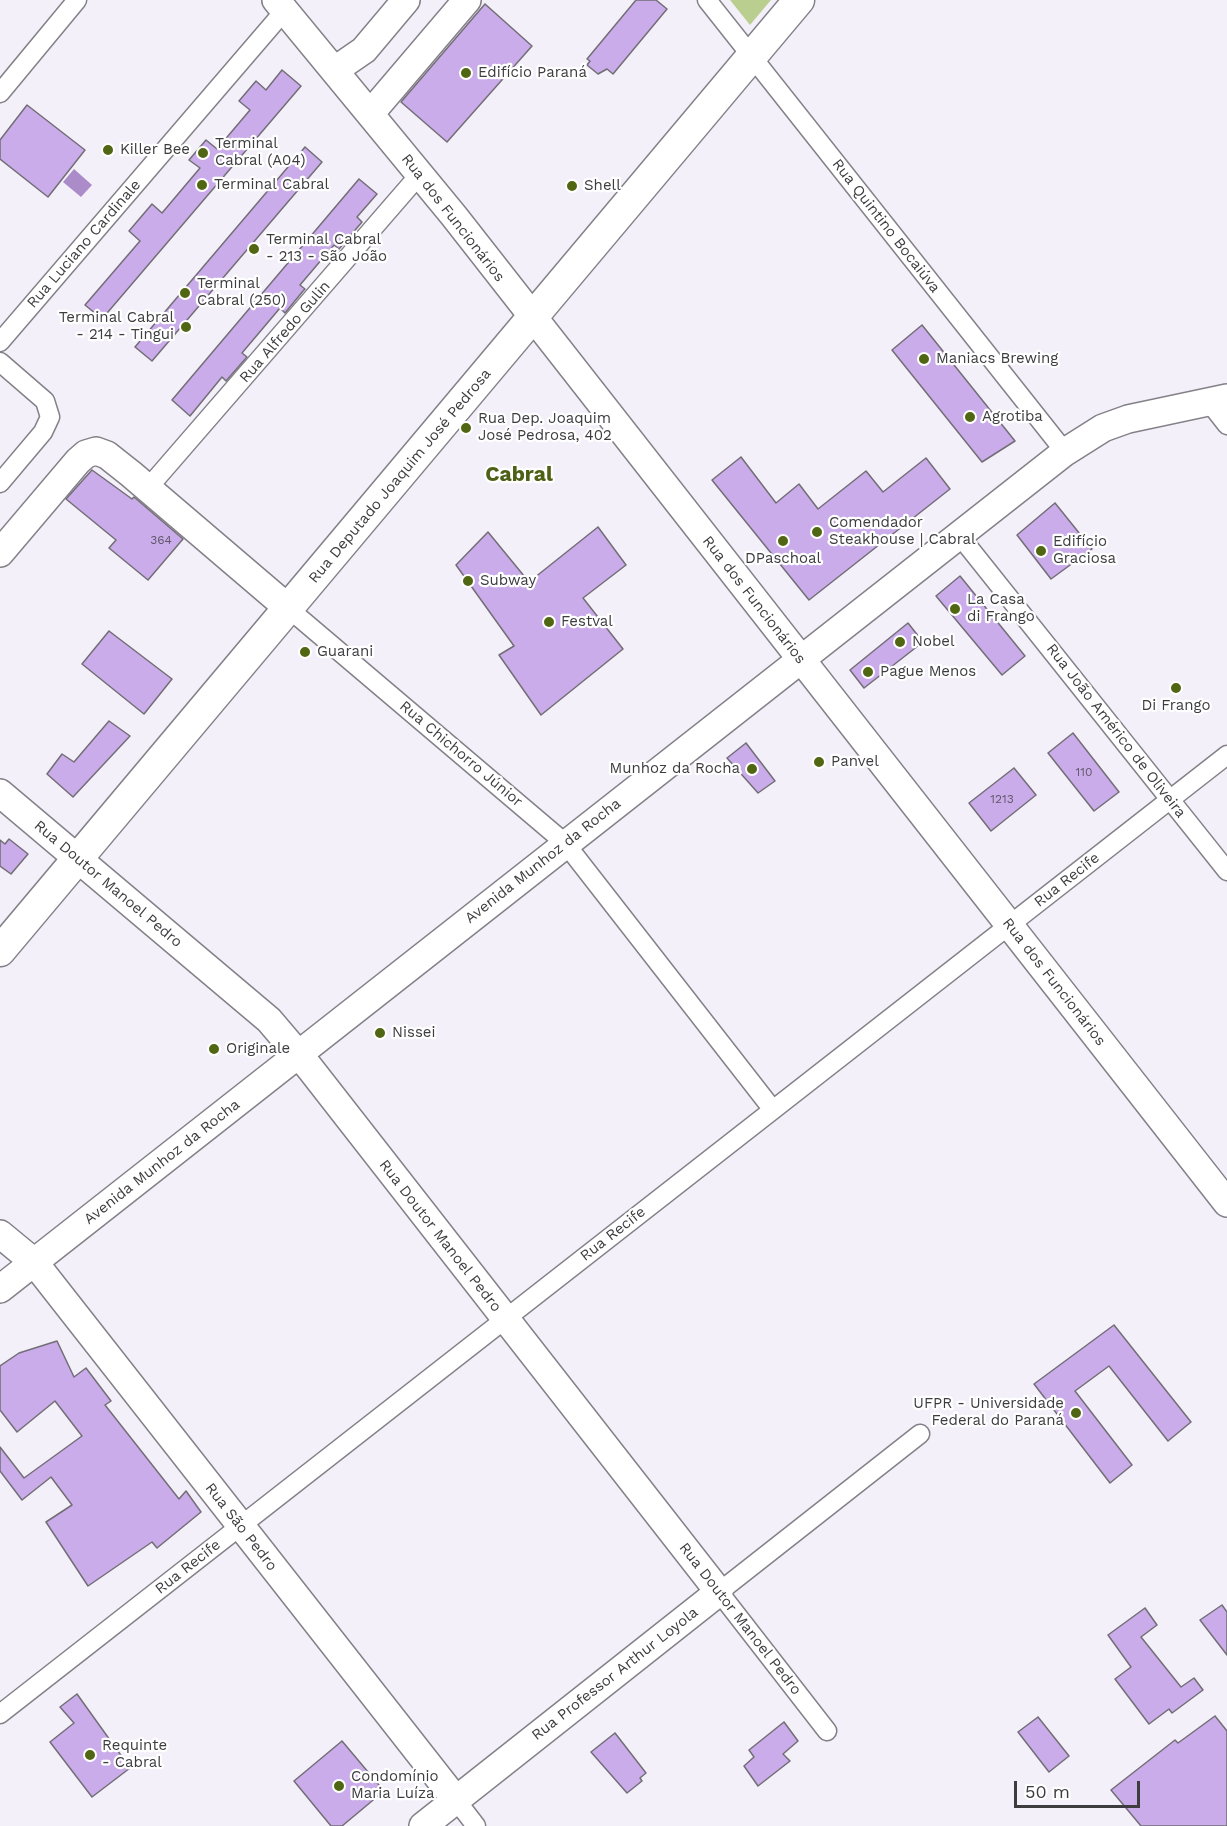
<!DOCTYPE html>
<html>
<head>
<meta charset="utf-8">
<style>
  body { margin:0 }
  #map { position:relative; width:1227px; height:1826px; overflow:hidden; background:#f4f0f9; font-family:"Work Sans",sans-serif }
  canvas { display:block }
  .scale { position:absolute; left:1014px; top:1781px; width:126px; height:27px; box-sizing:border-box; border:3px solid #3d3c3f; border-top:0; padding-left:8px; font-size:18px; line-height:21px; white-space:nowrap; color:#3d3c3f; -webkit-text-stroke:4px #fff; paint-order:stroke }
</style>
</head>
<body>
<div id="map">
<canvas width="1227" height="1826"></canvas>
<div class="scale">50 m</div>
</div>
<script>
const context = document.querySelector('canvas').getContext('2d');
context.lineJoin = 'round';
function fillPath(path, color) {
  context.fillStyle = color;
  context.fill(path, 'evenodd');
}
function poly(rows) {
  const path = new Path2D();
  for (const r of rows) {
    path.moveTo(r[0], r[1]);
    for (let i = 2; i < r.length; i += 2) path.lineTo(r[i], r[i + 1]);
  }
  return path;
}
function stroke(path, color, width, dash) {
  context.strokeStyle = color;
  context.lineWidth = width;
  context.lineCap = dash ? 'butt' : 'round';
  context.setLineDash(dash || []);
  context.stroke(path);
}
function write(font, color, halo, rows, align = 'center') {
  context.font = font + ' "Work Sans",sans-serif';
  context.lineWidth = 4.5;
  context.setLineDash([]);
  context.textBaseline = 'middle';
  context.strokeStyle = halo;
  context.fillStyle = color;
  for (const [text, x, y, turn = 0] of rows) {
    context.save();
    context.translate(x, y);
    context.rotate((+turn || 0) * Math.PI / 180);
    context.textAlign = isNaN(turn) ? turn : align;
    if (halo) context.strokeText(text, 0, 0);
    context.fillText(text, 0, 0);
    context.restore();
  }
}
const green = poly([
  [730,0,771,0,750,25]
]);
const water = poly([
  [74,169,92,185,81,197,63,182]
]);
const building = poly([
  [636,0,656,0,667,9,613,74,607,69,598,74,587,65,590,61,587,59,636,0],
  [485,4,532,46,447,142,401,102,485,4],
  [282,70,301,86,102,319,85,305,140,241,129,231,152,204,162,213,200,168,189,160,206,140,217,149,250,110,239,101,256,81,266,90,282,70],
  [27,105,85,150,48,197,0,159,0,140,27,105],
  [305,147,322,162,152,361,135,347,305,147],
  [359,179,377,194,357,217,362,222,339,249,334,245,300,285,305,289,303,291,285,313,280,308,242,353,247,357,226,381,222,377,190,416,172,400,359,179],
  [922,325,1015,441,982,462,892,350,922,325],
  [741,457,776,503,799,484,818,509,866,471,883,492,926,458,950,489,809,600,712,480,741,457],
  [92,470,132,499,134,497,183,539,148,580,109,548,116,540,66,499,92,470],
  [1055,503,1092,549,1051,579,1017,535,1055,503],
  [598,527,626,565,583,598,623,649,541,715,499,655,514,646,456,565,488,532,529,582,598,527],
  [960,576,1025,656,1002,675,936,596,960,576],
  [908,623,923,642,864,688,850,670,908,623],
  [109,631,172,679,144,714,82,664,109,631],
  [109,721,130,736,73,797,47,774,62,754,74,762,109,721],
  [1073,733,1119,792,1094,811,1048,753,1073,733],
  [746,743,775,781,758,793,727,758,746,743],
  [1014,768,1036,795,991,831,969,803,1014,768],
  [9,839,28,854,11,874,0,866,0,840,5,844,9,839],
  [1114,1325,1191,1422,1168,1441,1109,1366,1075,1391,1132,1465,1110,1483,1034,1384,1114,1325],
  [57,1341,74,1377,86,1368,111,1401,105,1405,179,1499,186,1491,201,1512,157,1548,152,1542,88,1586,46,1522,72,1505,51,1477,22,1500,0,1471,0,1447,24,1478,82,1436,55,1401,17,1432,0,1410,0,1366,19,1353,57,1341],
  [1222,1605,1227,1612,1227,1655,1200,1620,1222,1605],
  [1145,1608,1157,1625,1141,1637,1181,1687,1194,1678,1203,1690,1172,1713,1169,1709,1149,1724,1115,1679,1131,1667,1108,1635,1145,1608],
  [77,1694,130,1768,92,1797,50,1742,74,1723,60,1707,77,1694],
  [1215,1716,1227,1731,1227,1826,1141,1826,1111,1790,1175,1740,1178,1743,1215,1716],
  [1038,1717,1069,1756,1049,1772,1018,1732,1038,1717],
  [784,1722,798,1741,783,1754,790,1761,758,1786,744,1766,754,1757,749,1750,784,1722],
  [615,1733,646,1773,640,1778,642,1781,627,1793,591,1752,615,1733],
  [342,1741,384,1791,342,1826,331,1826,294,1781,342,1741]
]);
const street = poly([
  [707,0,1065,452],
  [0,93,77,0],
  [0,342,285,10],
  [0,362,45,401,50,417,43,432,0,483],
  [1209,402,1227,425],
  [148,488,420,174],
  [959,535,1227,871],
  [288,608,565,843,773,1110],
  [0,1714,1227,755],
  [827,1731,719,1592,920,1434],
  [456,1800,476,1826]
]);
const secondary = poly([
  [276,0,454,216,1227,1203],
  [335,70,364,50,406,0],
  [370,114,467,0],
  [0,553,78,461,86,454,96,451,107,455,131,474,288,608],
  [0,793,269,1020,309,1067,719,1592,423,1826],
  [0,1234,34,1262,456,1800],
  [0,1289,1065,452,1103,428,1128,419,1227,398]
]);
const primary = poly([
  [0,951,799,0]
]);
const markers = [
  [466,73,6,"#516613"],
  [108,150,6,"#516613"],
  [203,153,6,"#516613"],
  [202,185,6,"#516613"],
  [572,186,6,"#516613"],
  [254,249,6,"#516613"],
  [185,293,6,"#516613"],
  [186,327,6,"#516613"],
  [924,359,6,"#516613"],
  [970,417,6,"#516613"],
  [466,428,6,"#516613"],
  [817,532,6,"#516613"],
  [783,541,6,"#516613"],
  [1041,551,6,"#516613"],
  [468,581,6,"#516613"],
  [955,609,6,"#516613"],
  [549,622,6,"#516613"],
  [900,642,6,"#516613"],
  [305,652,6,"#516613"],
  [868,672,6,"#516613"],
  [1176,688,6,"#516613"],
  [819,762,6,"#516613"],
  [752,769,6,"#516613"],
  [380,1033,6,"#516613"],
  [214,1049,6,"#516613"],
  [1076,1413,6,"#516613"],
  [90,1755,6,"#516613"],
  [339,1786,6,"#516613"]
];
const numberNames = [
  ["364",161,540],
  ["110",1084,772],
  ["1213",1002,799]
];
const poiNames = [
  ["Edifício Paraná",478,73],
  ["Terminal",215,144],
  ["Cabral (A04)",215,161],
  ["Killer Bee",120,150],
  ["Terminal Cabral",214,185],
  ["Shell",584,186],
  ["Terminal Cabral",266,240],
  ["- 213 - São João",266,257],
  ["Terminal",197,284],
  ["Cabral (250)",197,301],
  ["Terminal Cabral",174,318,"right"],
  ["- 214 - Tingui",174,335,"right"],
  ["Maniacs Brewing",936,359],
  ["Agrotiba",982,417],
  ["Rua Dep. Joaquim",478,419],
  ["José Pedrosa, 402",478,436],
  ["Comendador",829,523],
  ["Steakhouse | Cabral",829,540],
  ["Edifício",1053,542],
  ["Graciosa",1053,559],
  ["DPaschoal",783,559,"center"],
  ["Subway",480,581],
  ["La Casa",967,600],
  ["di Frango",967,617],
  ["Festval",561,622],
  ["Nobel",912,642],
  ["Guarani",317,652],
  ["Pague Menos",880,672],
  ["Di Frango",1176,706,"center"],
  ["Panvel",831,762],
  ["Munhoz da Rocha",740,769,"right"],
  ["Nissei",392,1033],
  ["Originale",226,1049],
  ["UFPR - Universidade",1064,1404,"right"],
  ["Federal do Paraná",1064,1421,"right"],
  ["Requinte",102,1746],
  ["- Cabral",102,1763],
  ["Condomínio",351,1777],
  ["Maria Luíza",351,1794]
];
const streetNames = [
  ["Rua dos Funcionários",453,218,52],
  ["Rua Quintino Bocaiúva",886,226,52],
  ["Rua Luciano Cardinale",84,244,-49],
  ["Rua Alfredo Gulin",285,332,-49],
  ["Rua Deputado Joaquim José Pedrosa",400,476,-50],
  ["Rua dos Funcionários",754,600,52],
  ["Rua João Américo de Oliveira",1116,731,52],
  ["Rua Chichorro Júnior",461,754,40],
  ["Avenida Munhoz da Rocha",543,861,-38],
  ["Rua Recife",1067,880,-38],
  ["Rua Doutor Manoel Pedro",108,884,40],
  ["Rua dos Funcionários",1054,982,52],
  ["Avenida Munhoz da Rocha",162,1162,-38],
  ["Rua Recife",613,1234,-38],
  ["Rua Doutor Manoel Pedro",440,1236,52],
  ["Rua São Pedro",241,1527,52],
  ["Rua Recife",188,1567,-38],
  ["Rua Doutor Manoel Pedro",740,1619,52],
  ["Rua Professor Arthur Loyola",615,1674,-38]
];
const districtNames = [
  ["Cabral",519,475]
];
fillPath(green, '#bacf8f');
fillPath(water, '#ab8cc8');
fillPath(building, '#cbacea');
stroke(building, '#726e76', 1.5);
stroke(street, '#848088', 21);
stroke(secondary, '#848088', 30);
stroke(primary, '#848088', 33);
stroke(street, '#fff', 18);
stroke(secondary, '#fff', 27);
stroke(primary, '#fff', 30);
for (const [x, y, r, color] of markers) {
  const dot = new Path2D();
  dot.arc(x, y, r, 0, 2 * Math.PI);
  context.fillStyle = color;
  context.fill(dot);
  stroke(dot, '#fff', 2);
}
write('12px', '#60586a', null, numberNames);
write('15px', '#3d3c3f', '#fff', poiNames, 'left');
write('15px', '#3d3c3f', '#fff', streetNames);
write('bold 21px', '#4d6016', '#fff', districtNames);
</script>
</body>
</html>
